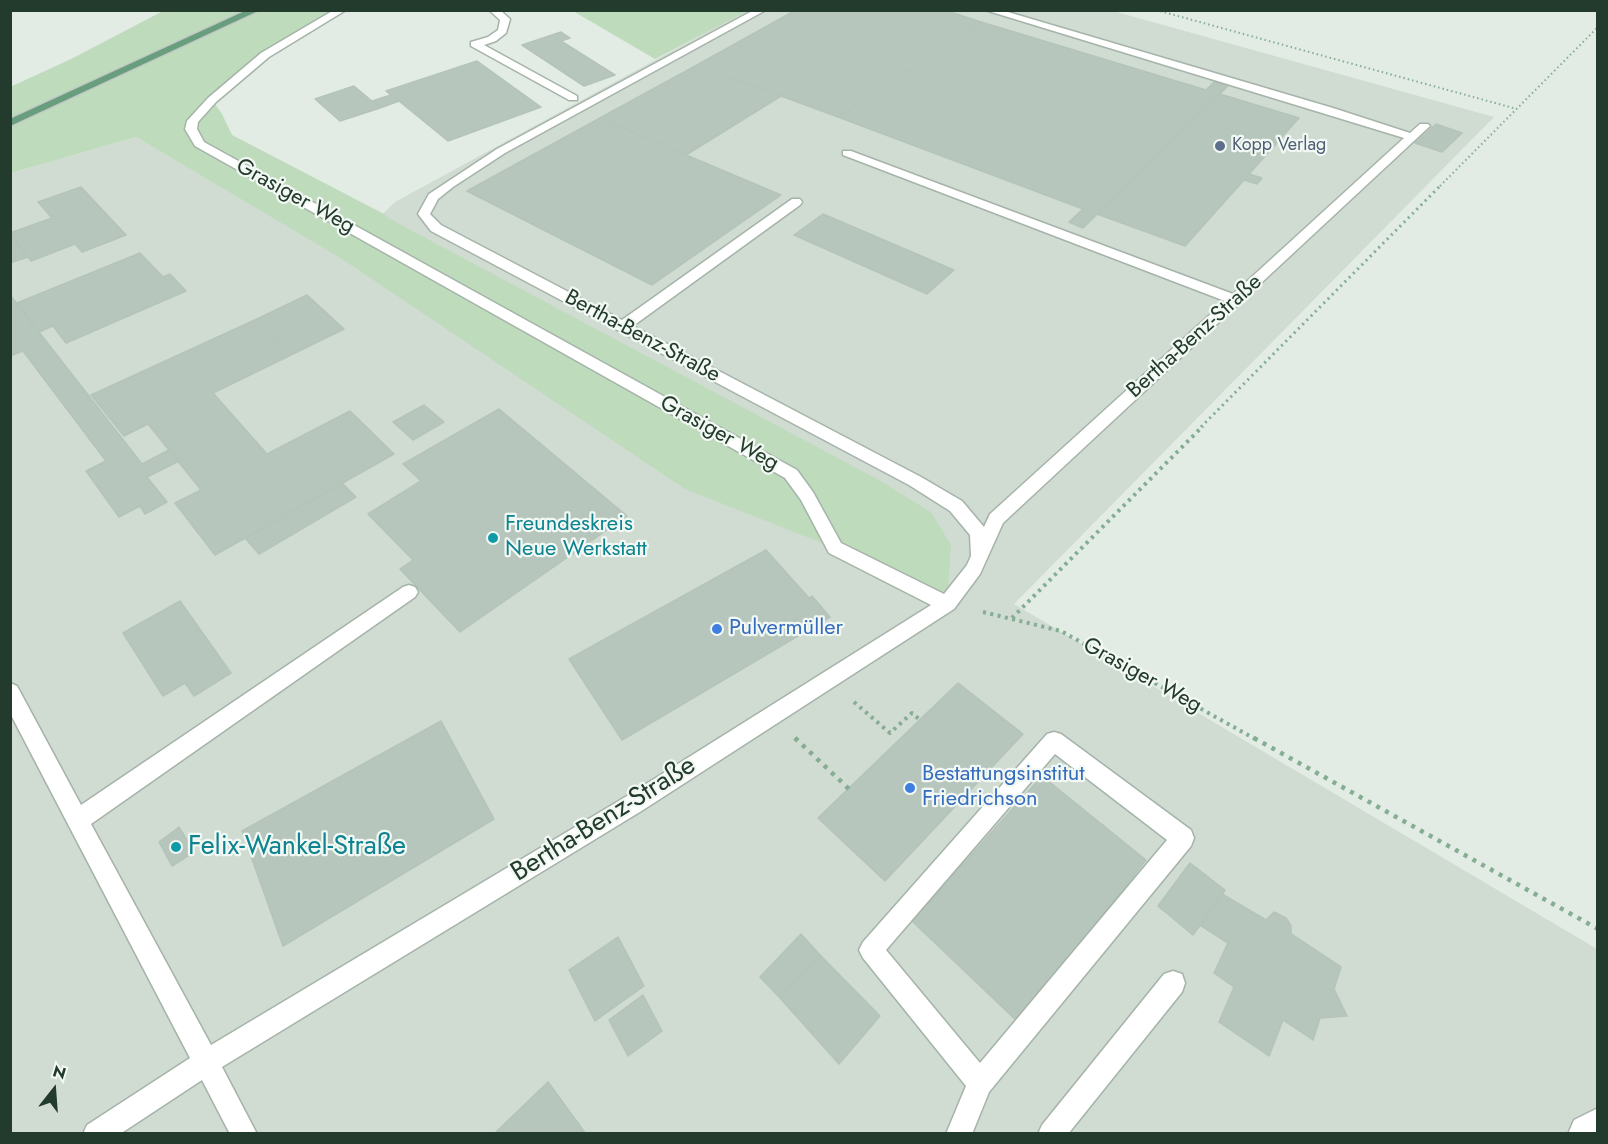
<!DOCTYPE html>
<html>
<head>
<meta charset="utf-8">
<style>
  body { margin:0 }
  #map { position:relative; width:1608px; height:1144px; overflow:hidden; background:#e2ebe4; font-family:Jost,sans-serif }
  canvas { display:block }
  .frame { position:absolute; inset:0; border:12px solid #233b2c; pointer-events:none }
  .north { position:absolute; left:24px; top:1060px; width:60px; height:60px; -webkit-text-stroke:4px #f2f8f3; paint-order:stroke; rotate:17deg; font-size:16px; font-weight:700; line-height:24px; text-align:center; color:#233b2c }
  .north::after { content:''; display:block; margin:auto; width:21px; height:27px; background:#233b2c; clip-path:polygon(50% 0,100% 100%,50% 72%,0 100%) }
</style>
</head>
<body>
<div id="map">
<canvas width="1608" height="1144"></canvas>
<div class="frame"></div>
<div class="north">N</div>
</div>
<script>
const context = document.querySelector('canvas').getContext('2d');
context.lineJoin = 'round';
function fillPath(path, color) {
  context.fillStyle = color;
  context.fill(path, 'evenodd');
}
function poly(rows) {
  const path = new Path2D();
  for (const r of rows) {
    path.moveTo(r[0], r[1]);
    for (let i = 2; i < r.length; i += 2) path.lineTo(r[i], r[i + 1]);
  }
  return path;
}
function stroke(path, color, width, dash) {
  context.strokeStyle = color;
  context.lineWidth = width;
  context.lineCap = dash ? 'butt' : 'round';
  context.setLineDash(dash || []);
  context.stroke(path);
}
function write(font, color, halo, rows, align = 'center') {
  context.font = font + ' Jost,sans-serif';
  context.lineWidth = 4.5;
  context.setLineDash([]);
  context.textBaseline = 'middle';
  context.strokeStyle = halo;
  context.fillStyle = color;
  for (const [text, x, y, turn = 0] of rows) {
    context.save();
    context.translate(x, y);
    context.rotate((+turn || 0) * Math.PI / 180);
    context.textAlign = isNaN(turn) ? turn : align;
    if (halo) context.strokeText(text, 0, 0);
    context.fillText(text, 0, 0);
    context.restore();
  }
}
const built = poly([
  [747,10,1113,11,1494,117,1014,604,1597,949,1597,1133,11,1134,11,173,136,137,339,256,395,202]
]);
const green = poly([
  [163,11,342,11,295,36,212,100,222,114,232,135,384,214,390,219,877,479,931,512,951,545,947,604,835,548,685,489,339,257,136,137,11,173,10,87,71,59],
  [573,11,747,11,655,59]
]);
const building = poly([
  [796,10,944,10,981,22,838,117,697,65,796,10],
  [981,22,1206,90,1216,80,1230,84,1083,228,1069,222,1083,209,838,117,981,22],
  [561,32,570,38,561,41,615,75,584,86,522,45,561,32],
  [477,61,541,107,448,141,399,101,380,108,372,101,391,95,386,91,477,61],
  [697,65,781,96,686,155,600,118,697,65],
  [354,86,380,108,340,121,315,99,354,86],
  [1220,94,1299,118,1249,174,1262,178,1257,184,1244,180,1185,246,1097,214,1220,94],
  [600,118,686,155,781,195,652,285,467,191,600,118],
  [1436,124,1462,133,1442,152,1415,143,1436,124],
  [81,187,126,235,82,252,75,244,31,261,10,233,52,218,38,202,81,187],
  [823,214,954,270,927,294,794,235,823,214],
  [10,235,28,257,10,263,10,235],
  [140,253,163,277,170,274,186,291,66,343,53,326,39,332,17,303,140,253],
  [10,295,142,464,169,450,179,461,147,477,167,502,145,514,140,506,119,517,86,471,106,461,23,351,10,356,10,295],
  [307,295,344,329,293,354,257,319,307,295],
  [257,319,293,354,213,393,267,454,350,411,394,454,215,555,175,503,201,490,148,424,124,436,91,395,257,319],
  [424,405,444,422,413,440,393,422,424,405],
  [499,409,627,516,460,632,400,569,413,560,368,514,421,481,403,464,499,409],
  [342,483,356,497,259,554,245,538,342,483],
  [766,550,809,598,812,596,830,617,622,740,569,659,766,550],
  [180,601,231,673,194,696,185,683,163,696,123,633,180,601],
  [958,683,1023,734,885,881,818,818,958,683],
  [441,721,494,819,283,946,242,831,441,721],
  [1042,776,1146,860,1019,1023,912,921,1042,776],
  [179,827,194,852,172,866,159,842,179,827],
  [1190,863,1225,890,1193,935,1158,906,1190,863],
  [1222,894,1266,920,1274,912,1286,918,1291,926,1291,934,1341,967,1334,989,1347,1016,1320,1018,1313,1040,1283,1020,1269,1056,1219,1022,1234,987,1214,973,1228,943,1200,925,1222,894],
  [801,934,820,955,780,998,760,977,801,934],
  [618,937,644,986,595,1021,569,970,618,937],
  [820,955,880,1016,839,1064,780,998,820,955],
  [643,995,662,1031,628,1056,609,1020,643,995],
  [548,1082,586,1134,494,1134,548,1082]
]);
const pathFar3 = poly([
  [1156,10,1517,109],
  [1440,186,1598,27]
]);
const pathFar2 = poly([
  [1201,427,1441,185]
]);
const pathFar1 = poly([
  [983,612,1061,631,1257,740],
  [1012,618,1203,426],
  [854,702,890,733,912,713,920,720],
  [795,738,797,740]
]);
const path = poly([
  [795,738,849,789],
  [1254,738,1598,929]
]);
const minor = poly([
  [334,10,346,10,269,57,216,102,198,122,197,129,204,142,797,470,813,492,841,543,944,594,967,565,971,556,970,535,950,511,909,485,431,231,418,214,429,194,497,149,754,10,766,10,505,153,453,187,438,199,430,214,441,225,622,320,792,199,800,199,802,202,800,205,633,326,921,477,962,501,984,527,990,514,1225,301,843,155,843,151,851,151,1233,294,1404,138,985,10,1001,10,1333,108,1410,133,1420,124,1428,124,1430,126,1003,523,980,574,954,609,643,810,222,1067,257,1134,230,1134,202,1080,120,1134,83,1134,87,1125,190,1058,10,713,10,683,17,686,81,805,403,587,409,585,415,587,418,592,415,597,91,824,211,1045,627,796,931,605,829,553,801,500,785,478,195,146,185,129,187,121,208,98,261,53,334,10],
  [489,10,500,10,510,19,506,33,496,41,484,45,577,96,577,100,569,100,471,46,471,42,488,37,498,30,500,20,489,10],
  [1054,732,1061,734,1191,830,1194,838,1191,846,989,1092,972,1134,946,1134,966,1086,863,958,859,950,863,942,1047,734,1054,732],
  [1055,754,1167,840,980,1063,886,950,1055,754],
  [1173,971,1182,974,1185,983,1182,992,1068,1134,1038,1134,1042,1125,1164,974,1173,971],
  [1598,1108,1598,1134,1568,1134,1574,1120,1598,1108]
]);
const major = poly([
  [247,10,260,10,10,126,10,119,247,10]
]);
const markers = [
  [1220,146,6,"#5c6f8a"],
  [493,538,6,"#0f9aa8"],
  [717,629,6,"#3f7fe0"],
  [910,788,6,"#3f7fe0"],
  [176,847,6,"#0f9aa8"]
];
const farServicenames = [
  ["Kopp Verlag",1232,146]
];
const streetNames = [
  ["Grasiger Weg",295,197,29],
  ["Bertha-Benz-Straße",642,337,28],
  ["Bertha-Benz-Straße",1195,337,-42],
  ["Grasiger Weg",719,434,29],
  ["Grasiger Weg",1142,676,29]
];
const cultureNames = [
  ["Freundeskreis",505,525],
  ["Neue Werkstatt",505,550]
];
const shopNames = [
  ["Pulvermüller",729,629],
  ["Bestattungsinstitut",922,775],
  ["Friedrichson",922,800]
];
const nearStreetnames = [
  ["Bertha-Benz-Straße",604,820,-32]
];
const nearCulturenames = [
  ["Felix-Wankel-Straße",188,847]
];
fillPath(built, '#d0dbd2');
fillPath(green, '#bedbbc');
fillPath(building, '#b7c6bc');
stroke(building, '#b4c4b8', 1.5);
stroke(minor, '#a5b3a9', 3);
stroke(major, '#c1c8c4', 3);
stroke(pathFar3, '#84ad92', 2, [1.5, 3]);
stroke(pathFar2, '#84ad92', 3, [2, 4]);
stroke(pathFar1, '#84ad92', 4, [3, 4.5]);
stroke(path, '#84ad92', 4.5, [4, 6]);
fillPath(minor, '#fff');
fillPath(major, '#689e7e');
for (const [x, y, r, color] of markers) {
  const dot = new Path2D();
  dot.arc(x, y, r, 0, 2 * Math.PI);
  context.fillStyle = color;
  context.fill(dot);
  stroke(dot, '#f2f8f3', 2);
}
write('18px', '#4e5e75', '#f2f8f3', farServicenames, 'left');
write('22px', '#233b2c', '#f2f8f3', streetNames);
write('22px', '#0d838f', '#f2f8f3', cultureNames, 'left');
write('22px', '#366cbe', '#f2f8f3', shopNames, 'left');
write('27px', '#233b2c', '#f2f8f3', nearStreetnames);
write('27px', '#0d838f', '#f2f8f3', nearCulturenames, 'left');
</script>
</body>
</html>
